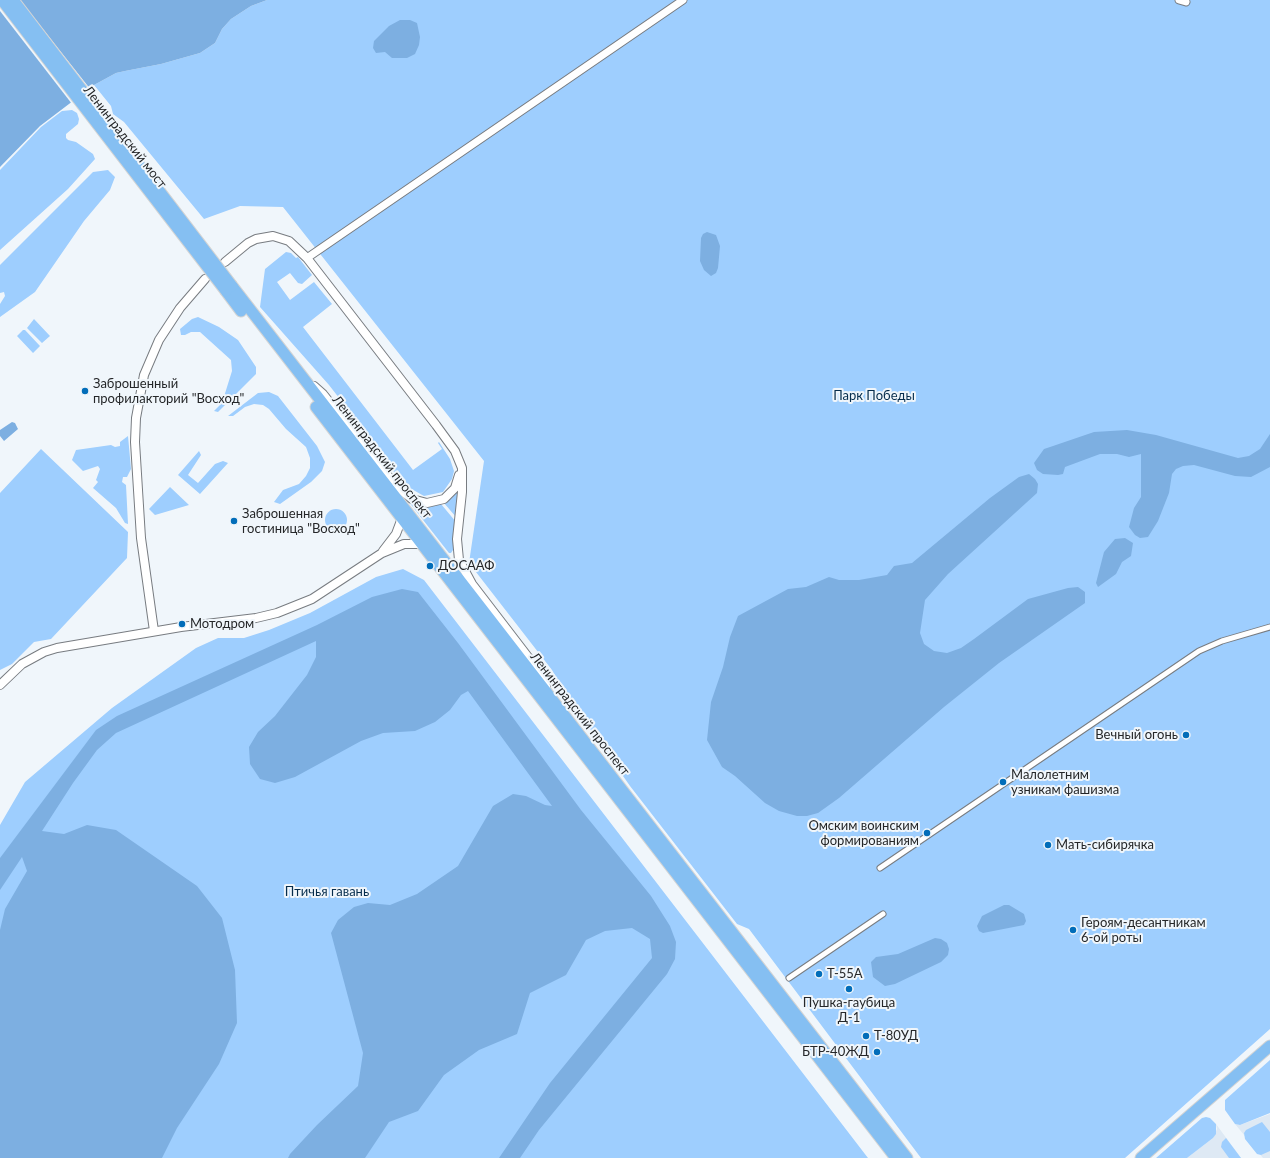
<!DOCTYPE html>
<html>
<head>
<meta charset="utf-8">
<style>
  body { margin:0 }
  canvas { display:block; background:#f0f6fb }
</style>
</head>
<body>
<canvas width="1270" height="1158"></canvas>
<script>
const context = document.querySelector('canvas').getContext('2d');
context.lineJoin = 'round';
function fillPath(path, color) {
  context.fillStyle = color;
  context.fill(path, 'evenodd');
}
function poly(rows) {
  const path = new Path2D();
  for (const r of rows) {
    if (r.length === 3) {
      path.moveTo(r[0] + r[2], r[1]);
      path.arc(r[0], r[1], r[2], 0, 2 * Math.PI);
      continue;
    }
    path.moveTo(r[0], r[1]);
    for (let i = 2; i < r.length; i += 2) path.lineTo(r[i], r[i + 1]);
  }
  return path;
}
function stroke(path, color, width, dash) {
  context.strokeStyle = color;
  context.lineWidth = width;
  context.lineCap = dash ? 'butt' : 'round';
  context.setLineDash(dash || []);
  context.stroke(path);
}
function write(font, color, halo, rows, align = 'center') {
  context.font = font + ' Lato,sans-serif';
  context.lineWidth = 4;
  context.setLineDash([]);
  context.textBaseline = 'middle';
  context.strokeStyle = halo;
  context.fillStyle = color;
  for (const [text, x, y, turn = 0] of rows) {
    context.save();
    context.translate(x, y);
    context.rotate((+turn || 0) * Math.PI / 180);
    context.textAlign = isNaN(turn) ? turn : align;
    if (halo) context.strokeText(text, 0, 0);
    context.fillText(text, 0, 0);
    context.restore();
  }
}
const built = poly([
  [1270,1114,1270,1158,1263,1158,1235,1124,1240,1125],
  [1216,1124,1241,1158,1187,1158,1213,1138,1217,1129]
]);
const green = poly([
  [267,0,1270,0,1270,1029,1125,1158,921,1158,749,929,737,924,630,786,567,696,552,670,469,563,484,461,283,207,240,206,204,219,124,122,113,114,111,106,94,85,116,73,125,71,161,64,200,53,215,43,222,29,231,19,251,6],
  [72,110,77,113,79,119,78,124,66,134,66,138,68,140,76,142,93,154,95,159,68,189,0,250,0,170,41,127,62,111],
  [108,170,115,177,110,190,84,221,35,292,0,317,0,304,5,296,4,292,0,293,0,265,93,172],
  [286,252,291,253,296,258,298,257,312,275,302,284,298,283,290,273,277,282,290,300,314,282,332,304,303,327,413,470,442,449,438,443,439,442,450,459,454,471,452,479,443,492,424,496,408,487,396,475,374,443,329,385,260,307,265,269],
  [198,317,219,327,238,340,256,367,256,374,218,412,214,411,222,403,232,371,231,360,200,332,191,332,185,335,181,335,180,329,192,319],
  [34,319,50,336,42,343,27,328],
  [23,330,25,330,40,346,33,353,17,336],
  [269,392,278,396,317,446,325,462,322,471,311,482,280,504,274,502,283,490,299,484,306,476,310,468,310,458,306,447,286,429,269,409,263,405,254,404,245,407,233,416,228,416,258,393],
  [128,436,131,469,127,477,123,477,122,482,126,485,128,524,125,523,116,508,93,488,98,482,96,480,100,469,98,466,83,471,72,460,76,450,111,445,115,447,120,446,120,442],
  [41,449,128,532,127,558,51,639,34,642,12,664,0,670,0,493],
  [199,451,201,455,188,475,198,483,215,464,223,461,228,463,200,494,178,475],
  [170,487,189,505,155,515,149,509],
  [459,487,456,517,444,503,455,494],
  [405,497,424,506,441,504,456,522,453,550,451,553,449,553],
  [336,520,11],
  [403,569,424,580,868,1158,0,1158,0,825,25,782,112,708,196,648,218,638,244,638,269,630,310,613,376,577],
  [1270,1060,1270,1113,1240,1125,1235,1124,1225,1110,1225,1100],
  [1206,1117,1210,1118,1216,1124,1216,1134,1213,1138,1187,1158,1156,1158,1202,1118],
  [1262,1122,1270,1132,1270,1151,1261,1155,1257,1154,1245,1139,1244,1133,1246,1130],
  [1226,1138,1241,1158,1229,1158,1221,1147,1222,1142]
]);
const water = poly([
  [0,0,267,0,251,6,231,19,222,29,215,43,200,53,161,64,125,71,116,73,94,85,40,126,0,167],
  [400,20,410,20,417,23,420,37,419,45,415,54,407,58,392,58,385,52,376,53,373,48,374,41,389,26],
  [707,232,716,235,720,246,718,268,716,273,711,276,704,270,700,261,701,238,703,234],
  [12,422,15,423,18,429,4,441,0,436,0,430],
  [1127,430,1156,435,1238,458,1249,456,1260,449,1270,434,1270,467,1251,477,1235,476,1194,465,1183,466,1176,469,1172,474,1169,493,1158,521,1148,537,1140,538,1135,535,1129,527,1134,508,1141,497,1141,454,1129,457,1117,454,1100,454,1065,467,1063,474,1058,475,1043,474,1037,470,1034,463,1044,449,1053,446,1094,432],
  [1029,474,1035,479,1038,484,1037,493,948,574,925,600,920,633,924,644,934,651,947,653,961,648,974,639,1028,599,1068,588,1078,587,1085,592,1085,603,999,663,944,707,839,798,818,813,807,816,797,816,779,811,765,803,735,776,722,767,707,740,711,702,723,667,730,637,738,616,788,589,806,587,829,577,839,580,859,580,887,575,894,566,912,563,990,498,1019,477],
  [1125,538,1133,543,1131,556,1122,562,1116,574,1098,587,1096,583,1104,552,1115,539],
  [402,589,418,592,458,643,581,810,651,896,670,926,676,942,675,959,667,974,539,1130,520,1158,499,1158,550,1083,652,958,650,939,632,928,605,931,586,940,566,975,530,993,517,1034,479,1050,444,1075,418,1111,389,1122,365,1158,288,1158,290,1154,317,1125,358,1086,363,1053,331,933,338,920,354,907,368,903,390,905,417,894,458,866,493,806,513,794,526,796,545,805,552,806,468,691,461,695,450,710,435,722,415,731,383,733,361,741,295,777,275,783,260,779,250,764,249,747,258,732,275,716,307,675,316,657,316,641,116,733,97,750,73,783,42,831,64,834,87,825,116,830,197,886,222,918,235,970,237,1023,219,1064,177,1128,162,1158,0,1158,0,930,5,909,27,871,22,857,0,890,0,858,96,730,117,716,317,625,372,597],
  [1004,905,1009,905,1024,914,1026,921,1024,925,983,933,979,931,977,926,982,916],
  [935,938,941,939,947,943,949,949,948,955,941,962,895,984,885,986,873,977,871,962,876,957,898,954]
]);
const pier = poly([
  [0,0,20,0,91,90,72,104,0,11]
]);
const pedestrian = poly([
  [880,868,1199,651,1222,641,1270,627],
  [789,978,883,914]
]);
const minor = poly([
  [1179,0,1186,2],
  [307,258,683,0]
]);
const tertiary = poly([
  [225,262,248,243,256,239,273,236,289,241,307,258,436,425,455,451,462,468,462,492,457,539,459,560,472,584,538,670,546,686],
  [314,386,323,394,397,487,412,499,427,503,444,499,455,488,459,475],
  [383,551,396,534,402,518],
  [154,631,141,538,135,442,136,418,144,375,159,340,180,308,205,279],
  [0,685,22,664,44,652,57,648,181,627,256,618,277,613,312,599,382,553,404,544,421,544]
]);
const primary = poly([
  [232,286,907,1158],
  [226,291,241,311],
  [316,407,896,1158],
  [1141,1158,1270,1046]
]);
const primaryBridge = poly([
  [2,0,226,291],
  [13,0,232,286]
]);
const markers = [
  [85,391,4,"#026db9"],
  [234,521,4,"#026db9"],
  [430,566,4,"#026db9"],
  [182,624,4,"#026db9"],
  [1186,735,4,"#026db9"],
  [1003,782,4,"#026db9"],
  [927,833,4,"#026db9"],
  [1048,845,4,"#026db9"],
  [1073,930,4,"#026db9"],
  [819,974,4,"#026db9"],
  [849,989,4,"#026db9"],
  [866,1036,4,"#026db9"],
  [877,1052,4,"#026db9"]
];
const streetNames = [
  ["Ленинградский мост",125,137,52],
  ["Ленинградский проспект",382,457,52],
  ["Ленинградский проспект",580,714,52]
];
const poiNames = [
  ["Заброшенный",93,384],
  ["профилакторий \"Восход\"",93,399],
  ["Заброшенная",242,514],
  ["гостиница \"Восход\"",242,529],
  ["ДОСААФ",438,566],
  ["Мотодром",190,624],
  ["Вечный огонь",1178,735,"right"],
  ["Малолетним",1011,775],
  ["узникам фашизма",1011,790],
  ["Омским воинским",919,826,"right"],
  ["формированиям",919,841,"right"],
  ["Мать-сибирячка",1056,845],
  ["Героям-десантникам",1081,923],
  ["6-ой роты",1081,938],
  ["Т-55А",827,974],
  ["Пушка-гаубица",849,1003,"center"],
  ["Д-1",849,1018,"center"],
  ["Т-80УД",874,1036],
  ["БТР-40ЖД",869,1052,"right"]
];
const parkNames = [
  ["Парк Победы",874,396],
  ["Птичья гавань",327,892]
];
fillPath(built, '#dee9f4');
fillPath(green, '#9ecefe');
fillPath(water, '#7dafe1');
fillPath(pier, '#f0f6fb');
stroke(pedestrian, '#787c81', 7);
stroke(minor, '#787c81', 9);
stroke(tertiary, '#787c81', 10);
stroke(primary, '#d3d4d4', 13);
stroke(pedestrian, '#fff', 5);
stroke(minor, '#fff', 7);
stroke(tertiary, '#fff', 8);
stroke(primary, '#85bff2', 11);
stroke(primaryBridge, '#d3d4d4', 13, []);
stroke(primaryBridge, '#85bff2', 11);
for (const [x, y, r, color] of markers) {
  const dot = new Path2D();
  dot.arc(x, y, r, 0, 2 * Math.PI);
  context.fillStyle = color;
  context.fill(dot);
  stroke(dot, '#f0f6fb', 1.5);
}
write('13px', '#252729', '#f0f6fb', streetNames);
write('13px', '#252729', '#f0f6fb', poiNames, 'left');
write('13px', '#062d4d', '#f0f6fb', parkNames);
</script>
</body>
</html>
